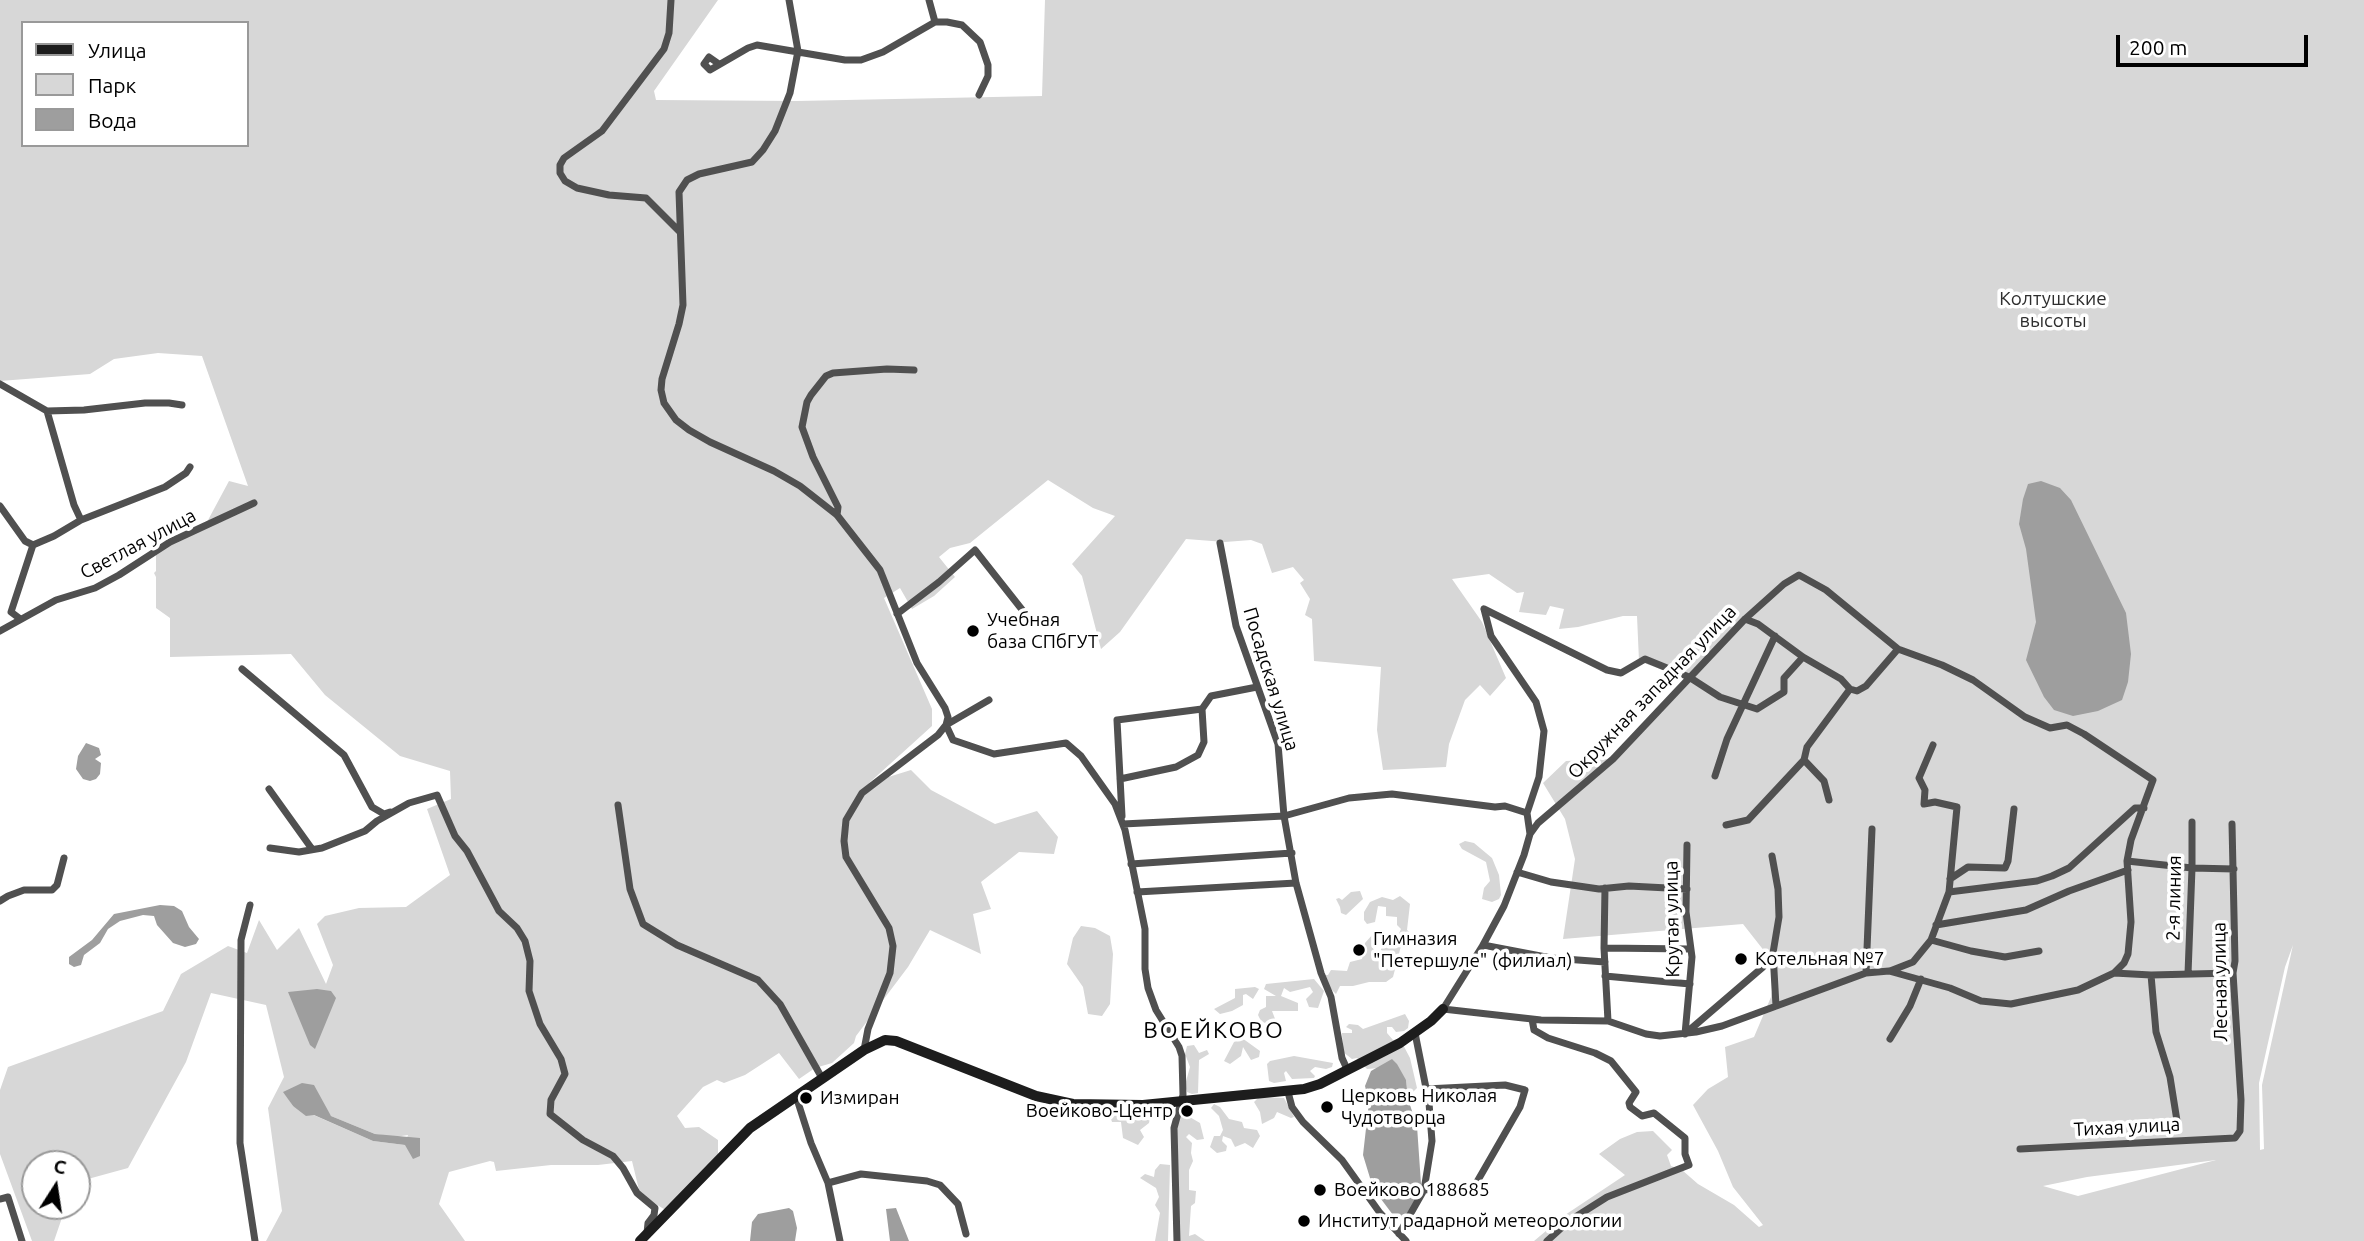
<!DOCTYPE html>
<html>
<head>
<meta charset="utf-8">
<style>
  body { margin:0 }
  #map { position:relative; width:2364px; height:1241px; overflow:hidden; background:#fff; font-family:Ubuntu,sans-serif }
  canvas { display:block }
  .legend { position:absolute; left:21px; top:21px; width:228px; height:126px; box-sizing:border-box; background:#fff; border:2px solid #999; margin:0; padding:9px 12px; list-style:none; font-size:21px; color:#000 }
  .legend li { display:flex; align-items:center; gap:14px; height:35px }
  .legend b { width:35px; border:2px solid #999 }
  .north { position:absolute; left:21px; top:1150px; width:70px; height:70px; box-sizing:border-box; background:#fff; border:2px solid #999; border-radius:50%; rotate:12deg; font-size:19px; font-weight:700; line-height:28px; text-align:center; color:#000 }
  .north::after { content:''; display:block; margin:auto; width:24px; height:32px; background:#000; clip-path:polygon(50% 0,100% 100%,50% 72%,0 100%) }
  .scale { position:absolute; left:2116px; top:35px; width:192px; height:32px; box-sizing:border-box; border:4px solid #000; border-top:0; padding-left:9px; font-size:21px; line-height:24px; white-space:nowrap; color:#000; -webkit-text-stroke:5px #fff; paint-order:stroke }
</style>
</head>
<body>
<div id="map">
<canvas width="2364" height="1241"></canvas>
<ul class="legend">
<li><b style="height:9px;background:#1d1d1d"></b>Улица</li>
<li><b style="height:19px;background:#d7d7d7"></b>Парк</li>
<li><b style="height:19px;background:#9e9e9e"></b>Вода</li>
</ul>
<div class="north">С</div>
<div class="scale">200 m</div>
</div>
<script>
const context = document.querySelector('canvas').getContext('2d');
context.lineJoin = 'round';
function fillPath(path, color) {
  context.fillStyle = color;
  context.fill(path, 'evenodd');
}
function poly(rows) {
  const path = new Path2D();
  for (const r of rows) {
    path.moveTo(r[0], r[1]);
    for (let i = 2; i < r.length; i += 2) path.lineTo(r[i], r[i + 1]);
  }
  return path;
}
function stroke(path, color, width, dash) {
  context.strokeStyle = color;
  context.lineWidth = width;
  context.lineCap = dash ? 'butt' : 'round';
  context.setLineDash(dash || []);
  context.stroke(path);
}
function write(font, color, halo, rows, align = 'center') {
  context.font = font + ' Ubuntu,sans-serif';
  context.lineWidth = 7;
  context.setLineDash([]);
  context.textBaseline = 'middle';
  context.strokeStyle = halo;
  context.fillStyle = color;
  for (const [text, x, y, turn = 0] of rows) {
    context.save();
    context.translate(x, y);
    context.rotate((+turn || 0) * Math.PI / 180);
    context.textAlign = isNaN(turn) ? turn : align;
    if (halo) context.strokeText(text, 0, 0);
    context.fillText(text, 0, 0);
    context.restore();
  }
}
const green = poly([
  [0,0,718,0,654,91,656,100,797,101,1042,96,1045,0,2364,0,2364,1241,1534,1241,1565,1215,1625,1175,1599,1154,1620,1139,1637,1132,1653,1131,1672,1150,1667,1155,1671,1166,1682,1170,1698,1184,1734,1205,1759,1227,1763,1225,1733,1187,1718,1151,1693,1105,1708,1089,1728,1077,1725,1047,1754,1037,1771,997,1776,966,1743,924,1563,939,1575,859,1565,819,1543,783,1566,761,1610,759,1686,679,1639,661,1637,616,1623,616,1578,627,1559,629,1564,609,1550,606,1546,615,1519,612,1524,592,1517,593,1489,574,1452,579,1482,622,1506,678,1490,696,1480,685,1465,700,1449,744,1446,767,1383,770,1377,730,1381,667,1314,661,1312,619,1305,615,1310,599,1300,583,1304,580,1293,567,1272,573,1262,544,1251,540,1225,542,1186,539,1120,632,1101,649,1082,576,1072,564,1115,516,1093,508,1048,480,970,543,950,548,939,557,955,577,934,596,912,609,900,588,884,598,932,709,932,726,869,783,911,770,931,790,995,824,1037,811,1058,837,1054,854,1019,852,981,882,991,909,973,914,981,954,930,930,908,967,856,1036,854,1043,832,1063,815,1068,799,1079,779,1053,745,1075,724,1083,717,1080,703,1087,677,1116,685,1128,699,1127,718,1140,718,1154,667,1211,640,1194,632,1161,598,1165,551,1165,496,1171,494,1162,490,1161,449,1172,439,1204,465,1241,266,1241,282,1211,268,1108,284,1077,266,1005,211,993,186,1062,128,1168,77,1182,77,1164,35,1164,35,1206,66,1206,54,1241,32,1241,0,1154,0,1090,8,1067,163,1011,181,974,228,946,247,953,259,920,277,950,299,928,326,984,333,965,317,924,325,916,359,908,406,907,450,875,427,809,451,799,450,771,400,756,325,695,291,654,170,657,170,618,156,608,156,577,154,573,156,571,156,549,207,522,229,481,248,486,202,356,158,353,114,359,90,374,0,381],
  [23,23,247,23,247,145,23,145],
  [2293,945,2262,1085,2264,1149,2260,1150,2259,1083,2285,967],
  [284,1092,326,1110,331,1116,375,1134,395,1137,408,1135,405,1145,373,1141,293,1106],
  [2216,1160,2078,1196,2043,1186,2087,1177],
  [1465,841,1474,843,1492,858,1499,875,1501,895,1499,899,1492,902,1482,899,1484,888,1490,881,1486,862,1462,849,1459,844],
  [1360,891,1363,899,1346,915,1341,913,1340,907,1336,899,1339,898,1342,900,1351,892],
  [1400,896,1410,904,1407,930,1412,934,1410,941,1402,942,1393,977,1386,982,1369,982,1353,986,1340,986,1336,994,1330,988,1325,975,1328,975,1331,970,1347,971,1350,962,1362,959,1365,943,1373,934,1378,939,1373,948,1375,952,1379,953,1386,940,1396,940,1401,929,1397,925,1397,917,1386,916,1386,907,1378,906,1375,922,1367,924,1364,920,1364,912,1370,902,1382,897,1393,900],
  [1081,926,1095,928,1110,936,1113,954,1110,1004,1102,1016,1088,1014,1083,987,1067,964,1073,938],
  [1314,979,1324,991,1318,1008,1309,1007,1306,999,1313,992,1310,987,1290,992,1284,988,1281,996,1298,1003,1298,1011,1272,1011,1277,1024,1273,1027,1261,1021,1258,1015,1260,1010,1266,1007,1266,996,1276,996,1264,989,1266,984],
  [1255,987,1259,989,1253,999,1246,994,1243,995,1243,1005,1232,1011,1220,1014,1214,1009,1235,998,1235,989],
  [1405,1014,1409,1021,1408,1028,1404,1031,1396,1032,1392,1027,1387,1027,1387,1033,1393,1040,1400,1039,1410,1058,1417,1088,1413,1092,1407,1090,1406,1080,1379,1068,1367,1069,1357,1058,1352,1059,1343,1052,1342,1033,1352,1033,1352,1030,1346,1027,1349,1024,1358,1025,1363,1029],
  [1242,1038,1260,1051,1259,1057,1251,1060,1243,1047,1241,1056,1230,1064,1224,1061,1234,1042],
  [1194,1045,1199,1053,1207,1050,1209,1054,1199,1060,1198,1093,1192,1094,1187,1092,1185,1085,1190,1067,1185,1054,1187,1046],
  [1294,1056,1333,1063,1332,1067,1326,1069,1315,1067,1310,1071,1315,1076,1314,1078,1292,1079,1286,1071,1284,1073,1286,1081,1274,1083,1269,1081,1267,1064,1270,1061],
  [1259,1097,1284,1098,1294,1117,1291,1118,1277,1112,1274,1118,1262,1124,1260,1112,1254,1102],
  [1214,1104,1220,1107,1229,1119,1242,1122,1244,1128,1257,1130,1260,1136,1253,1148,1245,1143,1235,1147,1231,1139,1223,1136,1222,1141,1227,1146,1226,1151,1217,1153,1210,1147,1214,1136,1220,1136,1223,1130,1219,1116,1211,1108],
  [1113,1107,1139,1107,1151,1112,1149,1123,1140,1130,1144,1137,1138,1145,1123,1138,1121,1122,1112,1122,1108,1110],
  [1188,1116,1200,1123,1204,1139,1197,1140,1189,1134,1186,1137,1192,1143,1191,1153,1193,1161,1189,1170,1189,1190,1196,1191,1195,1203,1191,1206,1189,1236,1195,1234,1205,1241,1179,1241,1176,1135,1178,1117],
  [1160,1164,1170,1165,1168,1241,1155,1241,1160,1213,1155,1205,1159,1197,1156,1188,1140,1178,1145,1174,1154,1177,1155,1170]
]);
const water = poly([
  [2041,481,2060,488,2071,500,2126,613,2131,654,2128,682,2122,700,2098,711,2073,716,2054,710,2044,697,2026,660,2036,622,2026,549,2019,524,2023,499,2028,484],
  [86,743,99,748,101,755,95,759,101,763,100,774,96,779,90,781,83,779,76,769,78,756],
  [160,905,174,906,182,911,189,927,199,939,196,944,185,947,173,943,157,925,154,916,143,915,120,921,108,929,100,943,84,955,81,965,74,967,69,964,69,957,92,940,114,914],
  [317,989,331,991,336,998,315,1049,310,1045,288,992],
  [1392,1059,1397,1064,1406,1080,1408,1099,1417,1126,1421,1184,1414,1206,1405,1215,1396,1219,1381,1199,1370,1178,1363,1155,1369,1102,1365,1086,1371,1071],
  [302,1083,314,1085,331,1116,375,1134,420,1138,420,1156,413,1159,405,1145,373,1141,314,1115,306,1116,293,1106,283,1092],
  [789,1208,793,1211,797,1228,795,1241,750,1241,752,1222,758,1214],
  [896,1208,909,1241,890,1241,886,1209]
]);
const street = poly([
  [671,0,669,33,664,49,602,131,564,158,560,165,560,173,565,181,577,188,609,195,646,198,680,232],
  [789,0,798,51,790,93,775,131,763,150,752,162,699,174,687,180,679,192,683,305,679,324,662,379,661,390,664,403,676,420,689,430,710,442,774,471,800,486,837,515,880,570,917,663,945,708,948,717,946,725,953,740,994,754,1066,743,1081,756,1115,804,1125,830,1145,929,1145,969,1148,988,1156,1010,1179,1047,1182,1056,1183,1095,1174,1128,1177,1241],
  [929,0,935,22],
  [719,64,709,57,704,64,710,70,748,48,757,45,845,60,861,60,883,52,935,22,947,22,962,25,980,42,988,65,988,76,979,95],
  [0,384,47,411,84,410,145,403,169,403,182,405],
  [47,411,74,505,81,520],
  [0,506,25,541,33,545,54,536,81,520,165,487,186,473,190,467],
  [837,515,838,507,813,457,802,427,807,402,811,395,826,376,833,373,887,369,914,370],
  [1220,543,1236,626,1278,744,1284,816,1296,883,1321,973,1331,997,1342,1058,1347,1069],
  [1484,609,1491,636,1536,702,1544,731,1539,777,1527,813,1530,834,1524,855,1504,906,1483,945,1443,1009,1541,1020,1608,1021,1646,1034,1660,1036,1696,1032,1722,1026,1866,973,1889,971,1950,988,1981,1001,2011,1004,2078,990,2114,973,2124,963,2128,954,2131,922,2127,861,2131,840,2153,780,2084,734,2067,725,2050,728,2025,717,1973,680,1942,665,1898,649,1826,590,1799,575,1784,584,1745,619,1613,759,1538,823,1530,834],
  [1484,609,1607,670,1621,673,1645,659,1689,677,1720,697,1757,709,1784,692,1784,678,1803,657],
  [897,614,939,582,975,550,1031,621],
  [19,618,11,612,33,545],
  [1745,619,1758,624,1803,657,1841,679,1850,689],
  [0,631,56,600,95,588,119,575,170,542,254,503],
  [242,669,344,755,372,807,384,814,390,812],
  [1850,689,1857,691,1866,686,1898,649],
  [1804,760,1824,781,1829,800],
  [1715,776,1727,739,1775,636],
  [1120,779,1176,767,1198,755,1204,742,1202,709],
  [269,789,312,849],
  [618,805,630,889,643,924,677,945,758,980,780,1004,822,1078],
  [1122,816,1117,720,1202,709,1211,696,1257,687],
  [1123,824,1284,816,1349,798,1392,794,1495,807,1505,806,1527,813],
  [1726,825,1748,820,1804,760,1807,747,1850,689],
  [270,848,299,852,322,848,365,831,377,821,409,803,437,795,455,836,467,851,499,911,517,928,525,941,530,961,529,991,540,1024,561,1059,565,1074,551,1100,550,1114,583,1140,613,1156,623,1168,637,1193,655,1208,654,1215,648,1223,647,1233],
  [1772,856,1778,889,1779,917,1773,953,1776,1006],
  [2127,861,2192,868,2234,869],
  [1131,864,1292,853],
  [1517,872,1551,882,1599,889,1629,886,1687,889],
  [1950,879,1968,867,2005,868,2008,861,2014,809],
  [1605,888,1604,948,1608,1021],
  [1137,892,1296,883],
  [1949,892,2037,881,2052,876,2069,868,2135,808,2144,808],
  [0,901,8,896,24,890,52,890,57,885,64,858],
  [250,905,241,940,240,1143,255,1241],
  [1936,925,2026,910,2069,891,2128,870],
  [1931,940,1971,951,2005,957,2039,951],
  [1483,945,1551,958,1605,962],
  [1604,948,1690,949],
  [1890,971,1913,962,1931,940,1949,892,1957,807,1935,802,1924,804,1925,790,1919,778,1933,745],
  [1866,973,1872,829],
  [2114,973,2151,975,2233,973],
  [2188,974,2192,868,2192,822],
  [2151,975,2156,1032,2170,1077,2178,1127],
  [1605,976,1690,984],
  [1532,1019,1534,1030,1548,1038,1595,1053,1611,1061,1636,1092,1629,1103,1630,1107,1642,1116,1654,1113,1685,1138,1685,1154,1689,1165,1607,1197,1569,1221,1547,1241],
  [1686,1033,1763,967],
  [1685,1034,1692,957,1686,912,1687,845],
  [1890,1039,1910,1006,1921,979],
  [864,1050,868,1029,890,973,893,946,889,928,846,857,844,841,846,820,862,793,938,735,946,725,989,700],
  [1288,1092,1292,1107,1303,1122,1342,1160,1380,1213,1406,1241],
  [796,1096,811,1143,828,1183,840,1241],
  [2020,1149,2235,1138,2240,1131,2241,1100,2233,973,2235,961,2232,824],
  [828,1183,861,1174,927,1181,940,1185,958,1204,966,1234],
  [1424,1190,1438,1189,1470,1194,1520,1107,1525,1090,1505,1085,1426,1089],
  [0,1199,8,1197,22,1241],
  [1399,1234,1424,1190,1432,1141,1429,1103,1415,1033]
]);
const secondary = poly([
  [640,1241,750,1128,864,1050,885,1040,896,1041,1036,1096,1073,1104,1143,1105,1304,1089,1320,1084,1400,1043,1431,1021,1443,1009]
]);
const markers = [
  [973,631,7,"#000"],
  [1359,950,7,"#000"],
  [1741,959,7,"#000"],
  [806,1098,7,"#000"],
  [1327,1107,7,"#000"],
  [1187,1111,7,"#000"],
  [1320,1190,7,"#000"],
  [1304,1221,7,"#000"]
];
const parkNames = [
  ["Колтушские",2053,299],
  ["высоты",2053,321]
];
const streetNames = [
  ["Светлая улица",138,544,-28],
  ["Посадская улица",1271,679,73],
  ["Окружная западная улица",1652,692,-46],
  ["2-я линия",2174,898,-89],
  ["Крутая улица",1672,919,-91],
  ["Лесная улица",2220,982,-91],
  ["Тихая улица",2127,1127,-3]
];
const poiNames = [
  ["Учебная",987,620],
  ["база СПбГУТ",987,642],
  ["Гимназия",1373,939],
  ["\"Петершуле\" (филиал)",1373,961],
  ["Котельная №7",1755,959],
  ["Церковь Николая",1341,1096],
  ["Чудотворца",1341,1118],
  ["Измиран",820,1098],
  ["Воейково-Центр",1173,1111,"right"],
  ["Воейково 188685",1334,1190],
  ["Институт радарной метеорологии",1318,1221]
];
const quarterNames = [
  ["ВОЕЙКОВО",1214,1030]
];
fillPath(green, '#d7d7d7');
fillPath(water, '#9e9e9e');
stroke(street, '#505050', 7);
stroke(secondary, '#1d1d1d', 10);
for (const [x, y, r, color] of markers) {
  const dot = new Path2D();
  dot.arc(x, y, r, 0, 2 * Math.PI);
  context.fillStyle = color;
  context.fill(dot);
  stroke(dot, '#fff', 2.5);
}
write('19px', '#2e2e2e', '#fff', parkNames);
write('19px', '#000', '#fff', streetNames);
write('19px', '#000', '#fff', poiNames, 'left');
context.letterSpacing = '2px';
write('23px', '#000', '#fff', quarterNames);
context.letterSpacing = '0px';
</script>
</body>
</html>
